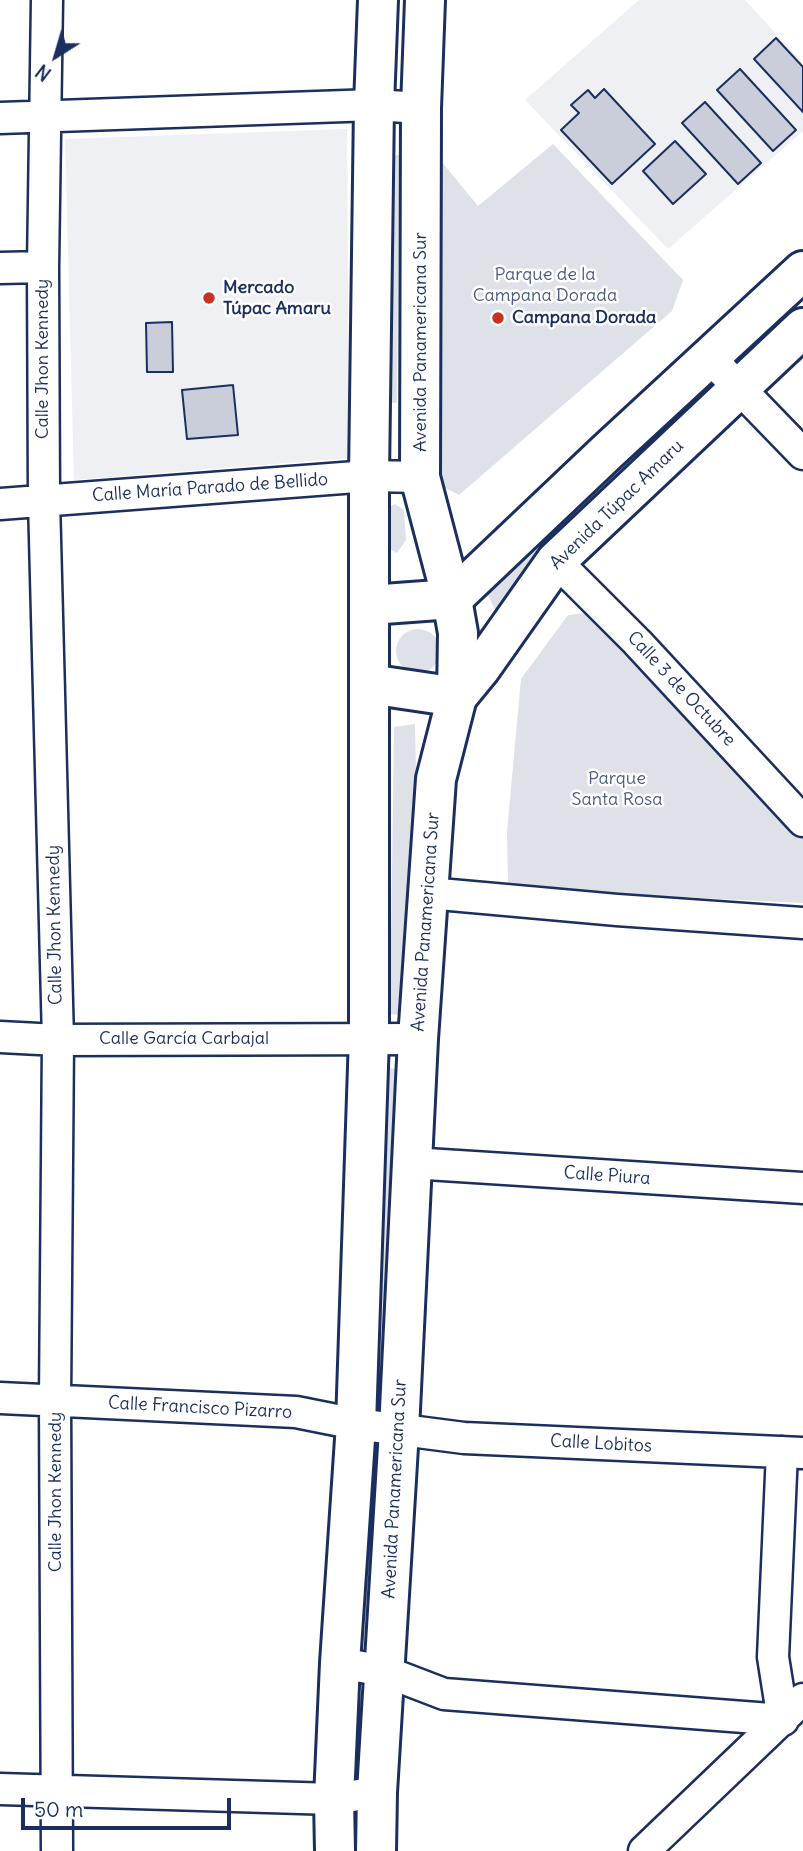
<!DOCTYPE html>
<html>
<head>
<meta charset="utf-8">
<style>
  body { margin:0 }
  #map { position:relative; width:803px; height:1851px; overflow:hidden; background:#fff; font-family:Delius,sans-serif }
  canvas { display:block }
  .north { position:absolute; left:21px; top:21px; width:70px; height:70px; -webkit-text-stroke:5px #fff; paint-order:stroke; rotate:217deg; font-size:19px; font-weight:700; line-height:28px; text-align:center; color:#1b2f5e }
  .north::after { content:''; display:block; margin:auto; width:24px; height:32px; background:#1b2f5e; clip-path:polygon(50% 0,100% 100%,50% 72%,0 100%) }
  .scale { position:absolute; left:21px; top:1798px; width:210px; height:32px; box-sizing:border-box; border:4px solid #1b2f5e; border-top:0; padding-left:9px; font-size:21px; line-height:24px; white-space:nowrap; color:#1b2f5e; -webkit-text-stroke:5px #fff; paint-order:stroke }
</style>
</head>
<body>
<div id="map">
<canvas width="803" height="1851"></canvas>
<div class="north">N</div>
<div class="scale">50 m</div>
</div>
<script>
const context = document.querySelector('canvas').getContext('2d');
context.lineJoin = 'round';
function fillPath(path, color) {
  context.fillStyle = color;
  context.fill(path, 'evenodd');
}
function poly(rows) {
  const path = new Path2D();
  for (const r of rows) {
    if (r.length === 3) {
      path.moveTo(r[0] + r[2], r[1]);
      path.arc(r[0], r[1], r[2], 0, 2 * Math.PI);
      continue;
    }
    path.moveTo(r[0], r[1]);
    for (let i = 2; i < r.length; i += 2) path.lineTo(r[i], r[i + 1]);
  }
  return path;
}
function stroke(path, color, width, dash) {
  context.strokeStyle = color;
  context.lineWidth = width;
  context.lineCap = dash ? 'butt' : 'round';
  context.setLineDash(dash || []);
  context.stroke(path);
}
function write(font, color, halo, rows, align = 'center') {
  context.font = font + ' Delius,sans-serif';
  context.lineWidth = 5;
  context.setLineDash([]);
  context.textBaseline = 'middle';
  context.strokeStyle = halo;
  context.fillStyle = color;
  for (const [text, x, y, turn = 0] of rows) {
    context.save();
    context.translate(x, y);
    context.rotate((+turn || 0) * Math.PI / 180);
    context.textAlign = isNaN(turn) ? turn : align;
    if (halo) context.strokeText(text, 0, 0);
    context.fillText(text, 0, 0);
    context.restore();
  }
}
const built = poly([
  [639,0,745,0,803,63,803,131,668,249,525,100],
  [347,129,349,458,74,480,65,139]
]);
const green = poly([
  [553,144,683,280,672,311,459,495,437,484,432,150,478,206],
  [380,155,399,155,397,403,379,402],
  [700,384,715,401,495,610,487,593],
  [395,504,404,510,406,540,397,553,385,546,382,511],
  [594,612,803,834,803,903,616,894,508,883,507,832,521,679,568,615],
  [418,651,22],
  [415,724,416,773,402,1015,390,1014,394,727],
  [388,1068,400,1069,385,1412,372,1411],
  [370,1443,383,1446,370,1651,359,1650]
]);
const building = poly([
  [776,38,803,67,803,112,754,59,776,38],
  [740,69,796,130,773,151,717,90,740,69],
  [604,89,655,144,612,184,561,130,579,113,571,105,588,90,595,98,604,89],
  [705,102,761,163,738,184,682,123,705,102],
  [675,141,706,174,673,204,643,171,675,141],
  [172,322,173,372,147,372,146,323,172,322],
  [233,385,238,435,187,439,182,390,233,385]
]);
const minor = poly([
  [47,0,43,267,44,500,58,1040,55,1400,57,1851],
  [0,118,374,105,421,108],
  [0,268,43,267],
  [709,357,803,454],
  [0,504,369,476,420,477],
  [556,561,637,642,803,821],
  [428,893,617,910,803,923],
  [0,1037,58,1040,418,1039],
  [411,1163,803,1188],
  [0,1398,296,1412,356,1424,464,1438,803,1453],
  [340,1663,384,1671,444,1694,783,1720,773,1657,782,1452],
  [0,1789,334,1799,377,1792],
  [644,1851,803,1699]
]);
const tertiary = poly([
  [370,605,452,599,607,452,803,271],
  [369,684,457,697,480,669,556,561,803,328]
]);
const primary = poly([
  [335,1851,334,1799,340,1663,356,1424,369,1037,369,476,374,105,378,0],
  [376,1851,377,1792,399,1430,418,1039,436,779,457,697,458,633,452,599,420,477,421,108,425,0]
]);
const markers = [
  [209,298,7,"#c8321e"],
  [498,318,7,"#c8321e"]
];
const parkNames = [
  ["Parque de la",545,275],
  ["Campana Dorada",545,296],
  ["Parque",617,779],
  ["Santa Rosa",617,800]
];
const poiNames = [
  ["Mercado",223,288],
  ["Túpac Amaru",223,309],
  ["Campana Dorada",512,318]
];
const streetNames = [
  ["Avenida Panamericana Sur",421,342,-90],
  ["Calle Jhon Kennedy",43,359,-90],
  ["Calle María Parado de Bellido",210,488,-4],
  ["Avenida Túpac Amaru",617,505,-44],
  ["Calle 3 de Octubre",681,689,47],
  ["Avenida Panamericana Sur",426,922,-86],
  ["Calle Jhon Kennedy",55,925,-91],
  ["Calle García Carbajal",184,1039],
  ["Calle Piura",607,1176,4],
  ["Calle Francisco Pizarro",200,1408,3],
  ["Calle Lobitos",601,1444,3],
  ["Avenida Panamericana Sur",395,1489,-87],
  ["Calle Jhon Kennedy",56,1492,-90]
];
fillPath(built, '#eff0f4');
fillPath(green, '#dee1e7');
fillPath(building, '#caceda');
stroke(building, '#1b2f5e', 2);
stroke(minor, '#1b2f5e', 35);
stroke(tertiary, '#1b2f5e', 44);
stroke(primary, '#1b2f5e', 44);
stroke(minor, '#fff', 30);
stroke(tertiary, '#fff', 38);
stroke(primary, '#fff', 38);
for (const [x, y, r, color] of markers) {
  const dot = new Path2D();
  dot.arc(x, y, r, 0, 2 * Math.PI);
  context.fillStyle = color;
  context.fill(dot);
  stroke(dot, '#fff', 2.5);
}
write('18px', '#4c5c80', '#fff', parkNames);
write('bold 18px', '#1b2f5e', '#fff', poiNames, 'left');
write('18px', '#1b2f5e', '#fff', streetNames);
</script>
</body>
</html>
